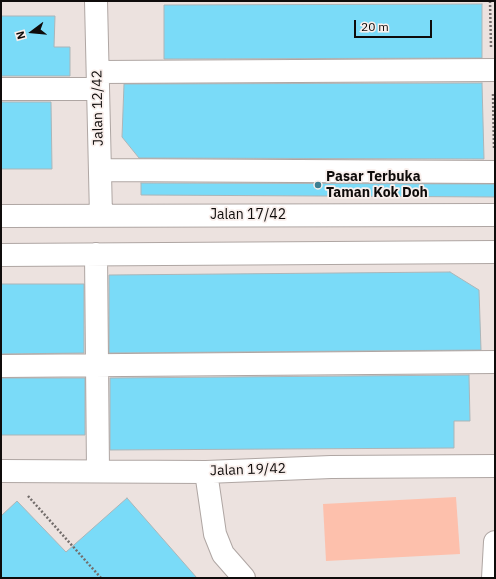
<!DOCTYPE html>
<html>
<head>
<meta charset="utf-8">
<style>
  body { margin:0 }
  #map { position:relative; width:496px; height:579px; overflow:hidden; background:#ece2df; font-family:"IBM Plex Sans",sans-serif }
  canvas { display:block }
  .frame { position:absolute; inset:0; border:2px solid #0f0c0b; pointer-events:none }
  .north { position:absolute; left:12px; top:12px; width:40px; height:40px; -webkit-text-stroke:3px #f9efec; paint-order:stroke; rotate:254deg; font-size:11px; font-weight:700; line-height:16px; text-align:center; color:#0f0c0b }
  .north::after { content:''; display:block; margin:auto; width:14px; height:18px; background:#0f0c0b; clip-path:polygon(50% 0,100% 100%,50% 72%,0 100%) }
  .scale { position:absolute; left:354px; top:20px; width:78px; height:18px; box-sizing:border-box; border:2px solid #0f0c0b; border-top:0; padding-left:5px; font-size:12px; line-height:14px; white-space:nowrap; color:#0f0c0b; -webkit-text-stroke:3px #f9efec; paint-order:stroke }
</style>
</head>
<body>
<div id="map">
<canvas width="496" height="579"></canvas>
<div class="frame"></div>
<div class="north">N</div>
<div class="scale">20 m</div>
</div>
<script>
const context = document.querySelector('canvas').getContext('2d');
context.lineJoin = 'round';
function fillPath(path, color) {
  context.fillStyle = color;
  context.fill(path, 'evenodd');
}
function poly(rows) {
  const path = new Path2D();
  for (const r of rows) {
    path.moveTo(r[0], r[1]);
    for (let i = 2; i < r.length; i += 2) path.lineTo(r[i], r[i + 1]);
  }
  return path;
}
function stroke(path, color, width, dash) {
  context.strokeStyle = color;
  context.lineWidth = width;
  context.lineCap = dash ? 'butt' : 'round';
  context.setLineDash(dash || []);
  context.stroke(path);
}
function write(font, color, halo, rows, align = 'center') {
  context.font = font + ' "IBM Plex Sans",sans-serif';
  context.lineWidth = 3.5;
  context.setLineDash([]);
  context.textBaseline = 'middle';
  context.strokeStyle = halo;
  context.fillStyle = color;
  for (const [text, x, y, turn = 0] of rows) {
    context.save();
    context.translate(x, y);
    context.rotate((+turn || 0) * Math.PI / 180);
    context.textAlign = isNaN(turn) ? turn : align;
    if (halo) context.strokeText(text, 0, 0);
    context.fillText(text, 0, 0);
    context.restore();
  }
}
const green = poly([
  [456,497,460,554,326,561,323,504]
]);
const building = poly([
  [482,4,482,58,164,59,164,5,482,4],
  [1,16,55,16,54,47,70,47,70,76,1,76,1,16],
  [482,83,484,159,139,158,122,137,124,84,482,83],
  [1,102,51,102,52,169,1,169,1,102],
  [141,183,495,184,495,197,141,195,141,183],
  [450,272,479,290,481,350,109,353,109,275,450,272],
  [1,284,84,284,84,353,1,354,1,284],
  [469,375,470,421,454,421,454,448,110,450,110,378,469,375],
  [1,378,85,378,85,435,1,435,1,378],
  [127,498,197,578,1,578,1,516,17,501,66,552,127,498]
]);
const path = poly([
  [490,1,491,47],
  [493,94,494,149],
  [28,496,101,578]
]);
const minor = poly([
  [96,1,101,216],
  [98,72,495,70],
  [1,89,98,89],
  [100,170,495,172],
  [1,216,495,215],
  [96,254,98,471],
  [1,255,495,252],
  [1,366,495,362],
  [1,471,206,472,331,467,495,466],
  [206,472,215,534,223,554,244,578],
  [493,578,495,542]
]);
const markers = [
  [318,185,4,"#3d7e91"]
];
const streetNames = [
  ["Jalan 12/42",98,108,-91],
  ["Jalan 17/42",248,215],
  ["Jalan 19/42",248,470,-2]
];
const poiNames = [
  ["Pasar Terbuka",326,177],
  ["Taman Kok Doh",326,193]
];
fillPath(green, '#fdc0ac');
fillPath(building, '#7adbf8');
stroke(building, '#abb5b8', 1);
stroke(minor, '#afa6a3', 24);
stroke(path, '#736d6b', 2.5, [2, 2]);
stroke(minor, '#fff', 22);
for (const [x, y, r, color] of markers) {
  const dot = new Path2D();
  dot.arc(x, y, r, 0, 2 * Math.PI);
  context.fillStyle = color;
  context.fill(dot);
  stroke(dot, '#f9efec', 1.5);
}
write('14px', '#0f0c0b', '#f9efec', streetNames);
write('bold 14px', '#0f0c0b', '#f9efec', poiNames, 'left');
</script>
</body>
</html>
